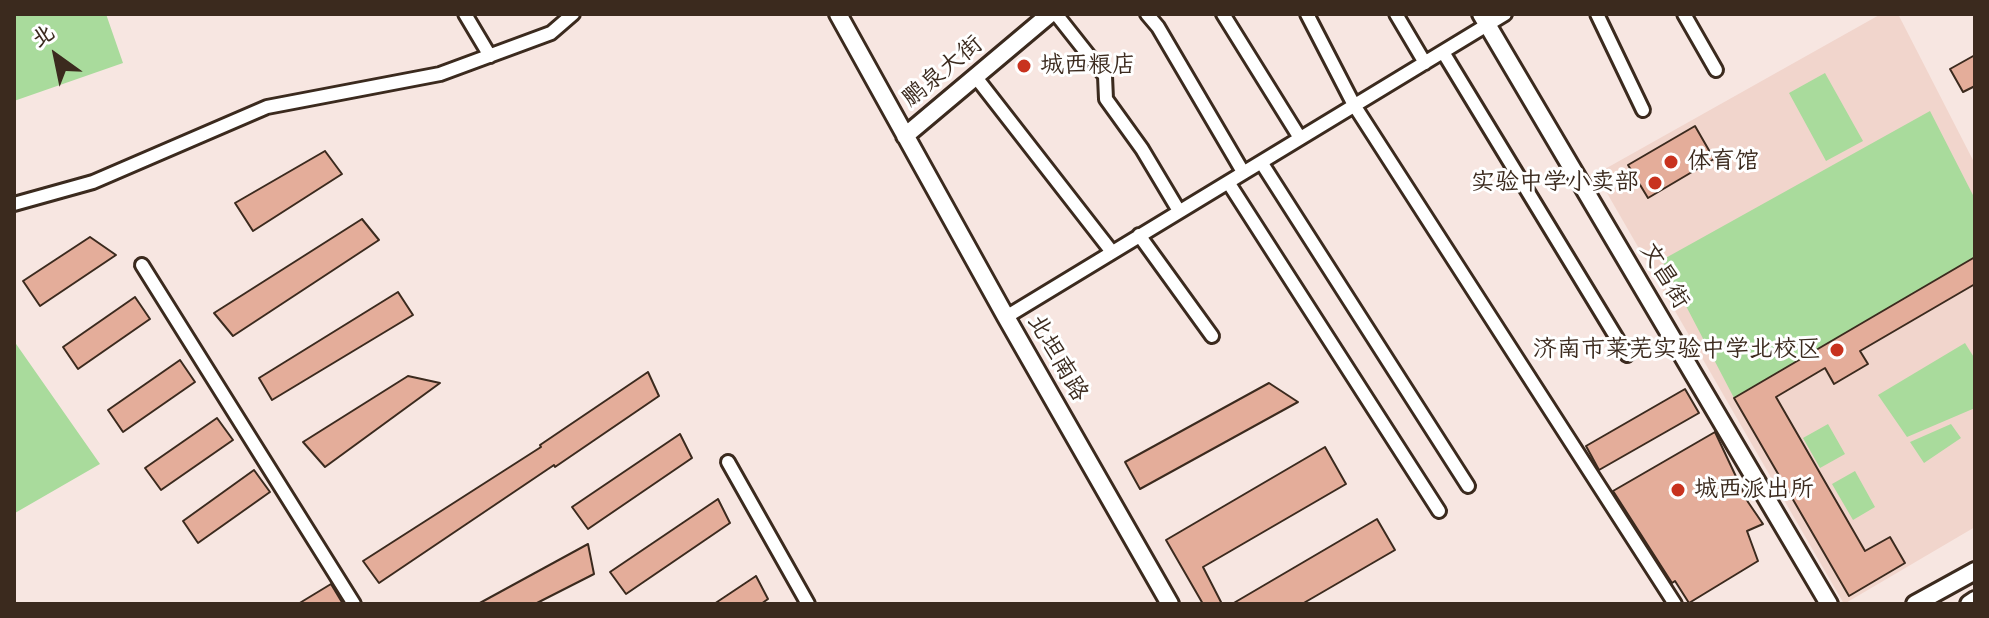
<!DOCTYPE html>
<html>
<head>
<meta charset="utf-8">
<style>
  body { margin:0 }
  #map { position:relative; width:1989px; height:618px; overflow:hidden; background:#f7e6e1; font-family:Itim,"LXGW WenKai TC",sans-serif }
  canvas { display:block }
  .frame { position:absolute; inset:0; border:16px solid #3b2a1e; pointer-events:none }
  .north { position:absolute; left:16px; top:16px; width:80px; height:80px; -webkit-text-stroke:6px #fff; paint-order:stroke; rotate:327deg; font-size:22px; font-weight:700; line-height:32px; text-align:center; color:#3b2a1e }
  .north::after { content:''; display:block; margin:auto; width:28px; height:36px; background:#3b2a1e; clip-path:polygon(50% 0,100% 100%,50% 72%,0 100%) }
</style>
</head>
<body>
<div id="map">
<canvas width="1989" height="618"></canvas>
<div class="frame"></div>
<div class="north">北</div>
</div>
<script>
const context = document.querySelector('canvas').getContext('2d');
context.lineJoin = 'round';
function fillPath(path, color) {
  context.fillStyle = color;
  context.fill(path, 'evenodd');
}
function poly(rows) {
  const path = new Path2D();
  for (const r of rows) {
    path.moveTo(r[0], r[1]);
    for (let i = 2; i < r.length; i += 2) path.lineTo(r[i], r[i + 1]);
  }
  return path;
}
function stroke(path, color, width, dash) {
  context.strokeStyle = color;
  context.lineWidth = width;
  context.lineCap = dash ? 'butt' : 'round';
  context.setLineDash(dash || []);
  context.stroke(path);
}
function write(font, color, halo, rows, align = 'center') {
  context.font = font + ' Itim,"LXGW WenKai TC",sans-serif';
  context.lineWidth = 6;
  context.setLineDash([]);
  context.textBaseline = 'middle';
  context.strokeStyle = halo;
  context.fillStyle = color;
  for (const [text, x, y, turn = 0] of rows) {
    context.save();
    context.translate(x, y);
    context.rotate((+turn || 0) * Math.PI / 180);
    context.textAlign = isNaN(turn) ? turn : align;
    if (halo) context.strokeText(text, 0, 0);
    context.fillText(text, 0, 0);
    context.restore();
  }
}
const built = poly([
  [1881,14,1898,14,1975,164,1975,527,1844,604,1596,174]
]);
const green = poly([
  [14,14,106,14,123,63,14,101],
  [1825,73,1863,141,1826,161,1789,93],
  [1930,111,1975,199,1975,257,1734,398,1662,260],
  [14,341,100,464,15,513,14,512],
  [1965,343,1975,359,1975,408,1907,437,1878,395],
  [1828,424,1845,454,1820,468,1803,438],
  [1951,424,1961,438,1924,463,1910,442],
  [1855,471,1875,507,1853,520,1832,484]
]);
const building = poly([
  [1975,55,1975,86,1963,92,1950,69,1975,55],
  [1695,126,1714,159,1648,198,1628,165,1695,126],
  [325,151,342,174,253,231,235,203,325,151],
  [362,219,379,240,233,336,214,313,362,219],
  [90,237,116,255,40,306,23,281,90,237],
  [1975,257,1975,284,1860,351,1868,364,1834,384,1825,368,1776,397,1865,551,1890,537,1905,563,1849,596,1734,398,1975,257],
  [398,292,413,315,272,400,259,378,398,292],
  [135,297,150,319,78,369,63,347,135,297],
  [180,360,195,382,123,432,108,410,180,360],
  [648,372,659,396,555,467,554,465,379,583,363,561,541,447,540,445,648,372],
  [408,376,440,383,325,467,303,442,408,376],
  [1269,383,1298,402,1140,489,1125,462,1269,383],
  [1685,389,1699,413,1599,470,1586,446,1685,389],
  [217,418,233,440,161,490,145,468,217,418],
  [1715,432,1748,502,1763,524,1747,531,1758,561,1689,603,1675,581,1672,583,1613,491,1715,432],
  [680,434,692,458,588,529,572,507,680,434],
  [1325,447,1346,484,1203,567,1222,604,1203,604,1166,540,1325,447],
  [254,470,270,492,198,543,183,521,254,470],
  [718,499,730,523,626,594,610,572,718,499],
  [1377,519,1395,550,1302,604,1232,604,1377,519],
  [588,544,594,574,535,604,478,604,588,544],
  [756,576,768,599,761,604,714,604,756,576],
  [331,584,343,604,298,604,331,584]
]);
const street = poly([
  [465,14,490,56],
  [1056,14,1105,76,1106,99,1142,149,1179,211],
  [1147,14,1158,27,1243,172],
  [1223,14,1300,138],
  [1307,14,1354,105,1675,604],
  [1396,14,1425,63],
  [1597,14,1643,110],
  [1684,14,1716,70],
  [1443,52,1627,355],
  [975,76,1112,252],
  [1261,162,1468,486],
  [1228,182,1439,511],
  [14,204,93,182,267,107,440,74,551,33,573,14],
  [1139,235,1212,336],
  [142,265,354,604],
  [1006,317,1505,14],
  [728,462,808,604]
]);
const secondary = poly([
  [838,14,1006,317,1170,604],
  [1481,14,1829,604],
  [905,136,1050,14],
  [1915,604,1975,571],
  [1969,604,1975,600]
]);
const markers = [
  [1024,66,8,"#c8321e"],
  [1671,162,8,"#c8321e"],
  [1655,183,8,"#c8321e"],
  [1837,350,8,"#c8321e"],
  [1678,490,8,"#c8321e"]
];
const poiNames = [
  ["城西粮店",1040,66],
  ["体育馆",1687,162],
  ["实验中学小卖部",1639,183,"right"],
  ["济南市莱芜实验中学北校区",1821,350,"right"],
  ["城西派出所",1694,490]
];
const streetNames = [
  ["鹏泉大街",943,72,-40],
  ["文昌街",1664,276,59],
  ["北坦南路",1057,358,60]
];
fillPath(built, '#f1d5cc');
fillPath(green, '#a9db9c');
fillPath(building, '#e4ad9a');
stroke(building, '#3b2a1e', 2);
stroke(street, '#3b2a1e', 18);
stroke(secondary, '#3b2a1e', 22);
stroke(street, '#fff', 12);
stroke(secondary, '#fff', 16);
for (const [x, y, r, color] of markers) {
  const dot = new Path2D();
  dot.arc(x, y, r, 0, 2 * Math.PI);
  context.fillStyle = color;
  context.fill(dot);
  stroke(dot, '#fff', 3);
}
write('24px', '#3b2a1e', '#fff', poiNames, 'left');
write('24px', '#3b2a1e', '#fff', streetNames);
</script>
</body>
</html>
